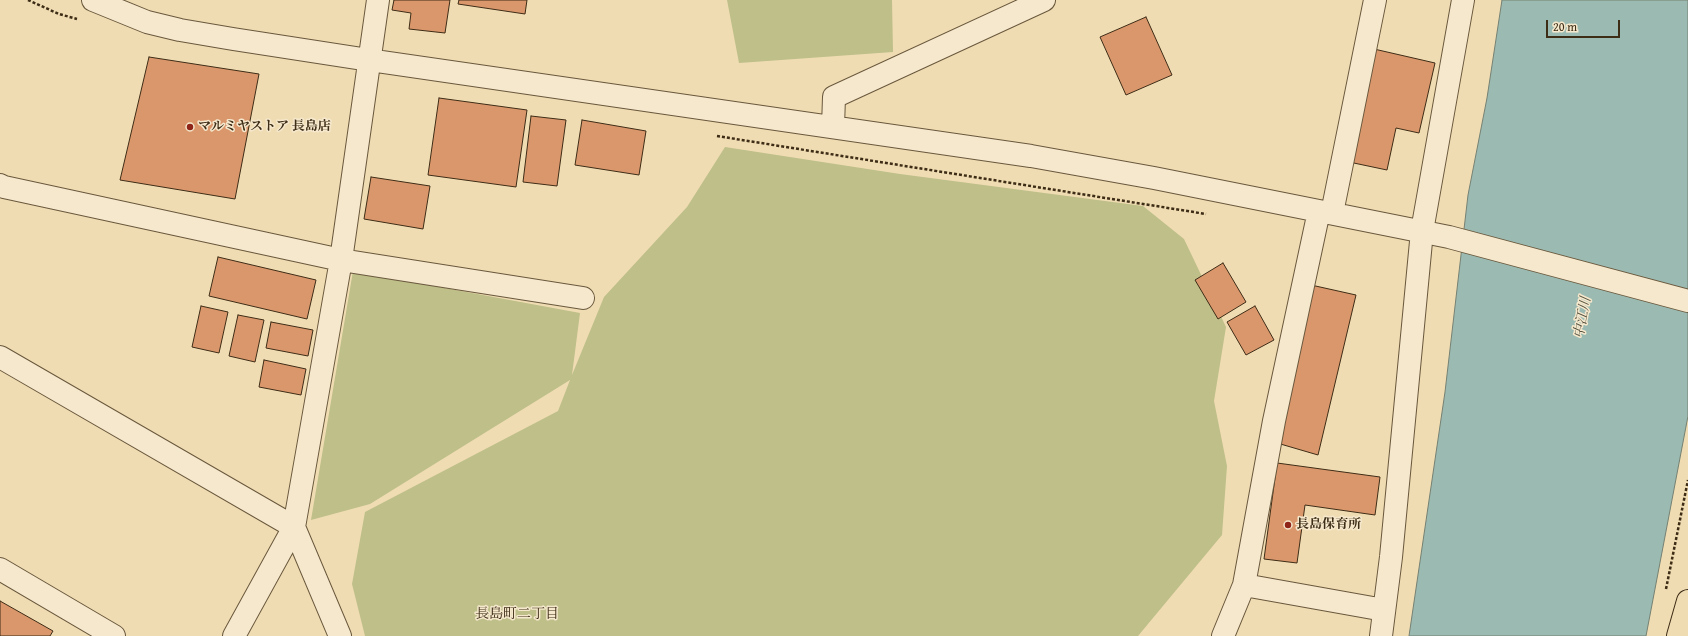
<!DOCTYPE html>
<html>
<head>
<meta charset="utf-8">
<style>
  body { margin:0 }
  #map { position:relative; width:1688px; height:636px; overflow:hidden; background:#f0dcb2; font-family:"Gentium Book Plus",serif }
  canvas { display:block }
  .scale { position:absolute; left:1546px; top:20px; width:74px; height:18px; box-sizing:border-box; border:2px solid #3d2c16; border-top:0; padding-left:5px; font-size:12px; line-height:14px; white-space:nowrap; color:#3d2c16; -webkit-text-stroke:3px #f5e8cd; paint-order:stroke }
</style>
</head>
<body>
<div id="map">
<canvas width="1688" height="636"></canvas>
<div class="scale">20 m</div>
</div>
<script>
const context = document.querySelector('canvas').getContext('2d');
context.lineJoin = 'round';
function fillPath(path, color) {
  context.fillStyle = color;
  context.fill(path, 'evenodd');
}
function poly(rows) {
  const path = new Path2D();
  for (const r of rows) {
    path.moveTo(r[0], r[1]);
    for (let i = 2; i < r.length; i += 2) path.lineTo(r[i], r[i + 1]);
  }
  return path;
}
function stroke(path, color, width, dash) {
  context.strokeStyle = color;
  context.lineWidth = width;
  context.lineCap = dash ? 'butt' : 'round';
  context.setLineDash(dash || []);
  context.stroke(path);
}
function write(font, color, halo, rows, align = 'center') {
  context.font = font + ' "Gentium Book Plus","Noto Serif JP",serif';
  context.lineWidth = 3;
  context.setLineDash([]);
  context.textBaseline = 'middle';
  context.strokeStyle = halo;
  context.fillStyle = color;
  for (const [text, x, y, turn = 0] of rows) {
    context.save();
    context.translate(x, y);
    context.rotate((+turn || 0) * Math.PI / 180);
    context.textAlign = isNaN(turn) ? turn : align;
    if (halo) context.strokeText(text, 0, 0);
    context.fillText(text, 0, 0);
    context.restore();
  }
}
const green = poly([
  [727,0,892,0,893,52,739,63],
  [725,147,900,174,1143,206,1184,239,1226,327,1214,401,1227,466,1222,535,1138,636,365,636,352,584,365,512,558,411,570,380,370,504,311,520,353,271,580,313,572,375,604,297,687,207]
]);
const water = poly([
  [1502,0,1688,0,1688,416,1646,636,1409,636,1445,392,1468,195,1487,98,1502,0]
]);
const building = poly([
  [394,0,450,0,445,33,409,29,411,13,392,10,394,0],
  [459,0,527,0,525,14,458,4,459,0],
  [1146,17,1172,75,1126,95,1100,37,1146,17],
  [1374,49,1435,63,1419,133,1396,128,1387,170,1349,162,1374,49],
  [149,57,259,74,235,199,120,180,149,57],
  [439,98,527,110,516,187,428,175,439,98],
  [531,116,566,120,557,186,523,182,531,116],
  [582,120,646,131,639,175,575,165,582,120],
  [371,177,430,186,423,229,364,219,371,177],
  [218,257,316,280,307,319,209,296,218,257],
  [1223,263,1246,302,1218,319,1195,280,1223,263],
  [1311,285,1356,295,1318,455,1277,443,1311,285],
  [201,306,228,312,219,353,192,347,201,306],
  [1255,306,1274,340,1246,355,1227,322,1255,306],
  [238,315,264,320,255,362,229,356,238,315],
  [271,322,313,330,308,356,266,348,271,322],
  [264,360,306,369,301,395,259,387,264,360],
  [1277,463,1380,477,1375,515,1305,505,1297,563,1264,559,1277,463],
  [0,601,53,631,50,636,0,636,0,601]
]);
const path = poly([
  [28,0,59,14,77,19],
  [717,136,1206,214],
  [1666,589,1688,480]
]);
const minor = poly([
  [93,0,147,22,180,30,233,39,369,60,1031,156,1154,178,1449,237,1688,301],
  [833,127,834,97,1044,0],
  [0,185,4,187,341,260,583,298],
  [1332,213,1375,0],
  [0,357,294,527,340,636],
  [0,569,114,636],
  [1244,585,1384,610],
  [234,636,294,527,341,260,378,0],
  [1223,636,1244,585,1274,421,1319,211],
  [1381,636,1391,557,1422,231,1463,0]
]);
const highway = poly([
  [1678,636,1688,601]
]);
const markers = [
  [190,127,4,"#8f2418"],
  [1288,525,4,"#8f2418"]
];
const poiNames = [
  ["マルミヤストア 長島店",198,127],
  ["長島保育所",1296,525]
];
const waterNames = [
  ["中江川",1583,318,-80]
];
const neighbourhoodNames = [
  ["長島町二丁目",517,614]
];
fillPath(green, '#bebf89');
fillPath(water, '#9bbab1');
stroke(water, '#758173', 1);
fillPath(building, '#db976c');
stroke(building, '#3d2c16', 1);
stroke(minor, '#6a583d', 24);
stroke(highway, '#3d2c16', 24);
stroke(path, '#3d2c16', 2.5, [3, 2]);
stroke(minor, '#f5e8cd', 22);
stroke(highway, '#f0dcb2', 22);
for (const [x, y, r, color] of markers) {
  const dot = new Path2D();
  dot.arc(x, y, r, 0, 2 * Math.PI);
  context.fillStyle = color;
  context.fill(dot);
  stroke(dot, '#f5e8cd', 1.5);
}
write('bold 13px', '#3d2c16', '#f5e8cd', poiNames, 'left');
write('italic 14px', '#54503d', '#f5e8cd', waterNames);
write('14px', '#3d2c16', '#f5e8cd', neighbourhoodNames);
</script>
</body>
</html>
